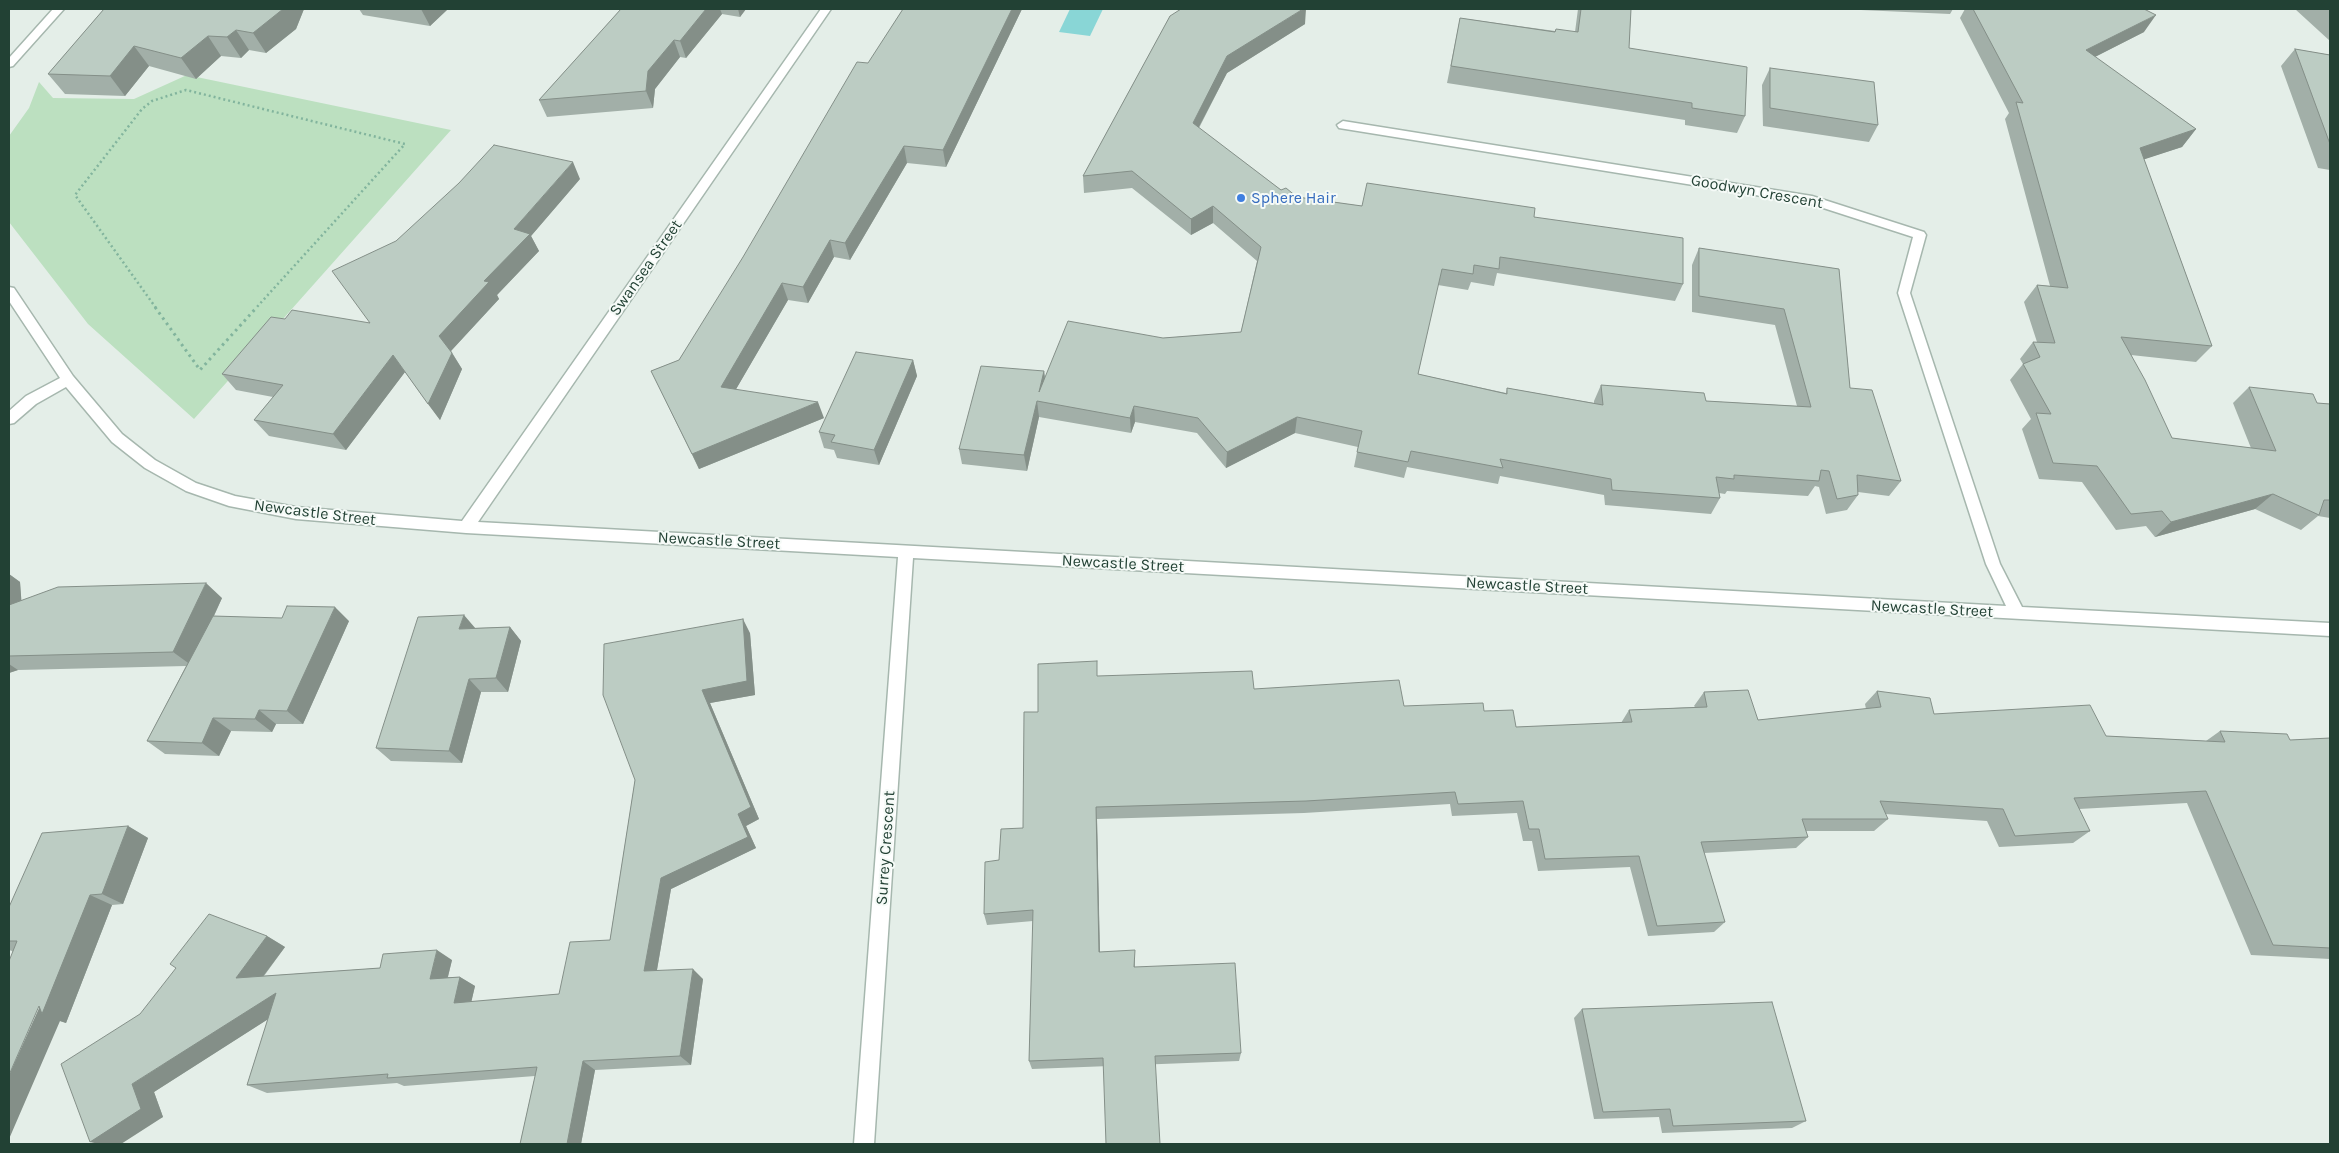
<!DOCTYPE html>
<html>
<head>
<meta charset="utf-8">
<style>
  body { margin:0 }
  #map { position:relative; width:2339px; height:1153px; overflow:hidden; background:#e4eee8; font-family:Karla,sans-serif }
  canvas { display:block }
  .frame { position:absolute; inset:0; border:10px solid #224134; pointer-events:none }
</style>
</head>
<body>
<div id="map">
<canvas width="2339" height="1153"></canvas>
<div class="frame"></div>
</div>
<script>
const context = document.querySelector('canvas').getContext('2d');
context.lineJoin = 'round';
function fillPath(path, color) {
  context.fillStyle = color;
  context.fill(path, 'evenodd');
}
function poly(rows) {
  const path = new Path2D();
  for (const r of rows) {
    path.moveTo(r[0], r[1]);
    for (let i = 2; i < r.length; i += 2) path.lineTo(r[i], r[i + 1]);
  }
  return path;
}
function stroke(path, color, width, dash) {
  context.strokeStyle = color;
  context.lineWidth = width;
  context.lineCap = dash ? 'butt' : 'round';
  context.setLineDash(dash || []);
  context.stroke(path);
}
function write(font, color, halo, rows, align = 'center') {
  context.font = font + ' Karla,sans-serif';
  context.lineWidth = 4;
  context.setLineDash([]);
  context.textBaseline = 'middle';
  context.strokeStyle = halo;
  context.fillStyle = color;
  for (const [text, x, y, turn = 0] of rows) {
    context.save();
    context.translate(x, y);
    context.rotate((+turn || 0) * Math.PI / 180);
    context.textAlign = isNaN(turn) ? turn : align;
    if (halo) context.strokeText(text, 0, 0);
    context.fillText(text, 0, 0);
    context.restore();
  }
}
const green = poly([
  [187,75,451,130,194,419,88,324,9,222,9,136,29,108,39,82,53,98,134,99]
]);
const water = poly([
  [1070,9,1103,9,1090,36,1059,32]
]);
const pathFar1 = poly([
  [156,308,75,195,142,109,152,101,186,90,405,144,256,308]
]);
const path = poly([
  [155,307,200,370,257,307]
]);
const minor = poly([
  [53,9,64,9,13,66,9,67,9,58,53,9],
  [821,9,831,9,478,522,2006,606,1986,564,1898,293,1913,237,1811,204,1339,128,1337,125,1343,121,1812,196,1924,232,1926,235,1910,293,2000,564,2022,607,2330,623,2330,636,913,558,874,1144,854,1144,898,557,466,533,296,519,229,506,186,491,145,468,112,442,66,387,36,404,14,423,9,424,9,411,26,396,60,378,9,301,9,287,14,288,73,376,122,434,155,460,196,483,235,496,296,507,462,521,821,9]
]);
const wall = poly([
  [104,9,304,9,296,29,266,53,249,50,241,58,221,56,196,79,149,66,125,96,65,94,48,74],
  [359,9,448,9,430,26,363,15],
  [621,9,746,9,740,17,722,14,686,58,680,57,655,89,653,108,547,117,539,100],
  [903,9,1022,9,946,167,907,163,850,260,834,257,808,303,788,300,736,389,824,418,699,469,651,371,679,360],
  [1578,9,1631,9,1629,48,1745,116,1737,133,1685,125,1685,120,1447,83,1460,18,1555,31,1575,32],
  [1861,9,1953,9,1950,14,1861,10],
  [1965,9,2144,9,2144,32,2095,57,2196,129,2182,147,2144,159,2212,346,2196,362,2131,355,2172,438,2251,448,2233,403,2249,387,2317,403,2330,404,2330,518,2318,516,2301,530,2255,509,2155,537,2146,526,2116,530,2082,482,2039,479,2022,429,2031,419,2010,380,2023,364,2020,359,2033,342,2037,342,2024,302,2037,285,2050,286,2005,119,2009,113,1960,18],
  [2295,9,2330,9,2330,41],
  [1170,16,1305,24,1227,73,1199,128,1281,190,1297,197,1362,206,1534,217,1683,284,1675,301,1497,273,1494,286,1471,282,1468,290,1438,285,1418,374,1506,393,1507,388,1594,403,1594,401,1601,385,1706,401,1797,406,1775,325,1692,312,1692,265,1699,248,1839,269,1850,388,1901,481,1889,496,1858,492,1858,495,1847,510,1826,514,1819,487,1815,486,1808,496,1727,491,1725,494,1719,493,1720,498,1711,514,1605,505,1604,495,1500,476,1498,484,1407,467,1404,478,1354,467,1358,447,1295,433,1226,468,1197,433,1135,422,1131,433,1039,417,1027,471,962,464,959,449,1044,371,1045,378,1163,338,1241,332,1257,261,1213,223,1191,235,1132,188,1084,193,1083,176],
  [2295,49,2330,55,2330,170,2318,168,2281,66],
  [1770,68,1878,125,1869,142,1763,126,1762,85],
  [580,179,531,236,539,251,497,295,499,299,451,351,462,369,440,420,405,372,346,450,269,436,254,420,273,397,236,390,222,374,285,319,370,323],
  [913,360,917,376,879,465,837,458,834,450,824,448,819,432],
  [9,574,20,582,21,600,222,598,214,616,349,621,303,724,276,724,272,732,231,731,219,756,165,754,147,741,186,666,18,670,9,673],
  [510,627,521,641,508,692,481,692,462,763,391,761,376,748,475,628],
  [750,633,755,695,710,703,759,819,746,826,756,848,671,889,657,970,703,979,691,1065,595,1070,581,1144,520,1144,535,1076,404,1086,397,1083,267,1093,247,1085,268,1019,154,1092,163,1117,99,1144,267,936,285,947,264,976,380,968,452,960,448,977,460,977,475,986,471,1002,559,994,610,940,635,780],
  [1254,689,1404,706,1484,711,1516,727,1621,723,1629,710,1695,707,1694,706,1704,692,1758,720,1866,709,1865,704,1877,691,1934,714,2106,736,2206,741,2220,731,2290,740,2330,738,2330,959,2251,955,2187,803,2079,809,2090,831,2073,843,1999,847,1987,821,1885,814,1888,819,1874,831,1806,831,1808,837,1796,848,1704,853,1725,922,1714,932,1648,936,1630,867,1538,871,1532,841,1523,841,1517,813,1452,816,1450,804,1304,813,1097,819,1100,952,1135,960,1135,967,1241,1053,1239,1061,1032,1069,1029,1061,1033,921,987,925,984,914,999,860,1023,828,1038,712],
  [128,826,148,838,123,904,112,905,66,1023,60,1021,12,951,9,950,9,907],
  [1582,1009,1806,1121,1792,1128,1662,1133,1659,1117,1594,1119,1574,1018]
]);
const shadedWall = poly([
  [283,9,304,9,296,29,266,53,253,33],
  [421,9,448,9,430,26],
  [706,9,720,9,722,14,686,58,680,41],
  [738,9,746,9,740,17],
  [1012,9,1022,9,946,167,943,150],
  [1303,9,1306,9,1305,24,1227,73,1192,140,1193,123,1227,56],
  [2156,15,2144,32,2075,67,2086,50],
  [236,30,249,50,241,58,227,37],
  [208,36,221,56,196,79,181,58],
  [674,40,680,57,655,89,653,108,646,91,648,71],
  [134,46,149,66,125,96,110,76],
  [2196,129,2182,147,2127,165,2140,148],
  [904,146,907,163,850,260,845,243],
  [573,162,580,179,531,236,539,251,497,295,499,299,450,352,439,336,484,281,514,229],
  [1213,206,1213,223,1191,235,1191,219],
  [830,240,834,257,808,303,803,287],
  [782,283,788,300,728,403,721,387],
  [452,353,462,369,440,420,428,404],
  [393,355,405,372,346,450,333,434],
  [913,360,917,376,879,465,874,450],
  [1044,371,1046,387,1039,392],
  [1037,401,1039,417,1027,471,1024,455],
  [818,402,824,418,699,469,692,454],
  [1134,406,1135,422,1131,433,1130,418],
  [1297,417,1295,433,1226,468,1227,452],
  [2273,494,2255,509,2155,537,2171,522],
  [9,574,20,582,23,621,9,611],
  [206,583,222,598,191,665,173,652],
  [335,607,349,621,303,724,287,711],
  [464,615,476,629,459,629],
  [743,619,750,633,755,695,710,703,759,819,746,826,756,848,671,889,655,981,644,971,661,878,738,814,702,690],
  [510,627,521,641,508,692,496,678],
  [9,664,18,670,9,673],
  [469,679,481,692,462,763,449,751],
  [259,710,276,724,272,732,255,719],
  [213,718,231,731,219,756,202,743],
  [1096,807,1097,819,1100,962,1099,952],
  [128,826,148,838,123,904,102,894],
  [90,895,112,905,66,1023,60,1021,9,1139,9,1075],
  [267,936,285,947,255,987,236,978],
  [437,950,452,960,445,988,430,979],
  [693,969,703,979,691,1065,680,1056],
  [460,977,475,986,469,1012,454,1003],
  [276,993,295,1002,154,1092,163,1117,121,1144,99,1144,90,1142,132,1084],
  [583,1061,595,1070,581,1144,567,1144]
]);
const building = poly([
  [104,9,283,9,253,33,236,30,227,37,208,36,181,58,134,46,110,76,48,74,104,9],
  [621,9,706,9,680,41,674,40,648,71,646,91,539,100,621,9],
  [903,9,1012,9,943,150,904,146,845,243,830,240,803,287,782,283,721,387,818,402,692,454,651,371,679,360,743,257,857,62,868,63,903,9],
  [1181,9,1303,9,1227,56,1193,123,1281,190,1286,188,1297,197,1362,206,1367,183,1535,208,1534,217,1683,238,1683,284,1500,257,1499,269,1474,265,1473,274,1442,269,1418,374,1507,394,1507,388,1603,405,1601,385,1704,393,1706,401,1811,407,1784,309,1699,296,1699,248,1839,269,1850,388,1872,390,1901,481,1857,475,1858,495,1837,499,1829,471,1821,470,1819,481,1734,475,1734,479,1716,477,1720,498,1612,490,1611,479,1500,459,1503,468,1411,451,1408,462,1357,452,1362,431,1297,417,1227,452,1198,418,1134,406,1130,418,1037,401,1024,455,959,449,981,366,1044,371,1039,392,1068,321,1163,338,1241,332,1261,247,1213,206,1191,219,1132,171,1083,176,1170,16,1181,9],
  [1581,9,1631,9,1629,48,1747,67,1745,116,1692,108,1692,103,1451,66,1460,18,1555,32,1556,29,1578,32,1581,9],
  [1973,9,2144,9,2156,15,2086,50,2196,129,2140,148,2212,346,2121,337,2145,380,2172,438,2276,451,2249,387,2313,394,2317,403,2330,404,2330,500,2324,500,2319,515,2273,494,2171,522,2162,511,2131,514,2097,466,2053,463,2036,413,2051,414,2023,364,2040,357,2033,342,2055,343,2037,285,2068,288,2016,102,2023,103,1973,9],
  [2295,49,2330,55,2330,144,2295,49],
  [1770,68,1874,82,1878,125,1770,108,1770,68],
  [494,145,573,162,514,229,530,234,484,281,489,282,439,336,452,353,428,404,393,355,333,434,254,420,283,385,222,374,271,317,285,319,292,310,370,323,332,271,396,241,459,183,494,145],
  [856,352,913,360,874,450,831,442,835,435,819,432,856,352],
  [206,583,173,652,9,656,9,605,58,587,206,583],
  [287,606,335,607,287,711,259,710,255,719,213,718,202,743,147,741,213,616,282,618,287,606],
  [464,615,459,629,510,627,496,678,469,679,449,751,376,748,418,617,464,615],
  [743,619,747,681,702,690,751,807,738,814,748,837,661,878,644,971,693,969,680,1056,583,1061,567,1144,520,1144,537,1067,387,1078,388,1074,247,1085,276,993,132,1084,141,1109,90,1142,61,1064,140,1014,176,968,170,964,209,914,267,936,236,978,380,968,383,954,437,950,430,979,460,977,454,1003,559,994,570,942,610,940,635,780,603,695,604,644,743,619],
  [1097,661,1097,676,1252,671,1254,689,1399,680,1404,706,1483,703,1484,711,1513,710,1516,727,1632,722,1629,710,1707,707,1704,692,1748,690,1758,720,1881,707,1877,691,1930,698,1934,714,2090,705,2106,736,2225,742,2220,731,2287,734,2290,740,2330,738,2330,948,2273,945,2206,791,2074,798,2090,831,2015,836,2003,809,1880,801,1888,819,1802,819,1808,837,1701,842,1725,922,1657,926,1639,856,1545,859,1539,829,1529,829,1523,801,1458,804,1455,792,1306,801,1096,807,1099,952,1135,950,1134,967,1235,963,1241,1053,1155,1056,1160,1144,1106,1144,1103,1058,1029,1061,1033,910,984,914,985,862,999,860,1001,829,1023,828,1024,712,1038,712,1038,664,1097,661],
  [128,826,102,894,90,895,42,1014,39,1006,9,1075,9,961,17,941,9,941,9,907,42,833,128,826],
  [1772,1002,1806,1121,1673,1126,1670,1109,1603,1112,1582,1009,1772,1002]
]);
const markers = [
  [1241,198,5,"#3f7fe0"]
];
const streetNames = [
  ["Goodwyn Crescent",1757,192,10],
  ["Swansea Street",646,268,-55],
  ["Newcastle Street",315,513,7],
  ["Newcastle Street",719,541,3],
  ["Newcastle Street",1123,564,3],
  ["Newcastle Street",1527,586,3],
  ["Newcastle Street",1932,609,3],
  ["Surrey Crescent",886,848,-86]
];
const shopNames = [
  ["Sphere Hair",1251,198]
];
fillPath(green, '#bce0c0');
fillPath(water, '#89d6d6');
stroke(minor, '#a6b7ae', 3);
stroke(pathFar1, '#82b49d', 2.5, [2, 3]);
stroke(path, '#82b49d', 3, [2.5, 4]);
fillPath(minor, '#fff');
fillPath(wall, '#a2afa8');
fillPath(shadedWall, '#848f88');
fillPath(building, '#bcccc3');
stroke(building, '#848f88', 1);
for (const [x, y, r, color] of markers) {
  const dot = new Path2D();
  dot.arc(x, y, r, 0, 2 * Math.PI);
  context.fillStyle = color;
  context.fill(dot);
  stroke(dot, '#f5faf7', 2);
}
write('16px', '#224134', '#f5faf7', streetNames);
write('16px', '#366cbe', '#f5faf7', shopNames, 'left');
</script>
</body>
</html>
